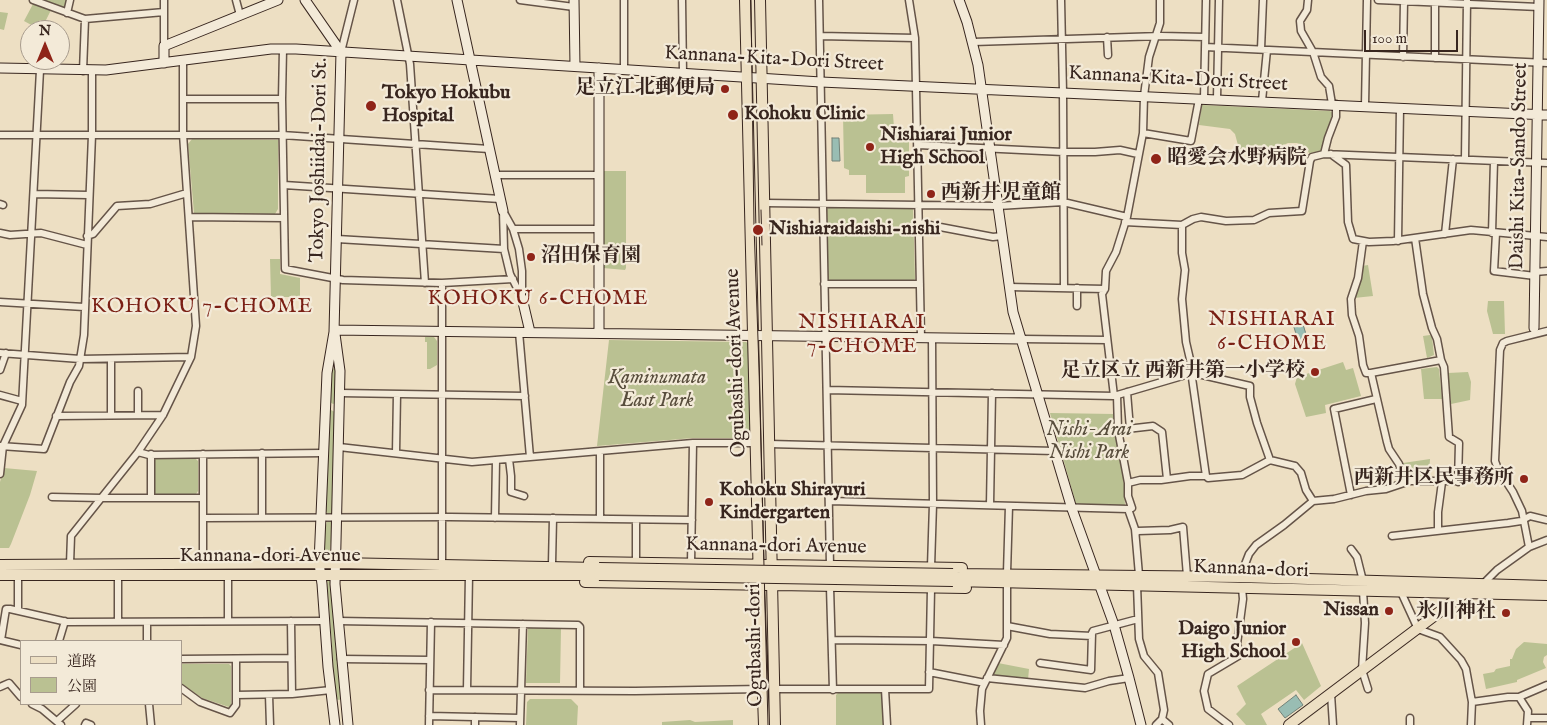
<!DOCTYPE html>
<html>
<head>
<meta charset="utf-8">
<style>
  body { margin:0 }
  #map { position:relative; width:1547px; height:725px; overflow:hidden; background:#eddfc3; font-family:"IM FELL English","Noto Serif JP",serif }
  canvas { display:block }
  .legend { position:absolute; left:20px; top:640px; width:162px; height:65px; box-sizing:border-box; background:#f3ead8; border:1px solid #a89c8e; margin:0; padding:6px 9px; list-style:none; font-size:15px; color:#38261f }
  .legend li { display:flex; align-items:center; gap:10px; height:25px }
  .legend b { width:25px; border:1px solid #a89c8e }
  .north { position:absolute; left:20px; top:20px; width:50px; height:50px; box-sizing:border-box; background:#f3ead8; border:1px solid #a89c8e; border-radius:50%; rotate:0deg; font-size:14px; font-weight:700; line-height:20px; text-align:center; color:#38261f }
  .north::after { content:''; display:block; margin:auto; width:18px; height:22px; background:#8f2418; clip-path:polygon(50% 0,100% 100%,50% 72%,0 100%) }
  .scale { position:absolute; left:1364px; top:30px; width:94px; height:22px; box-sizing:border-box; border:2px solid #38261f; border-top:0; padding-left:6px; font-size:15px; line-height:18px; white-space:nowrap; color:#38261f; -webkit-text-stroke:4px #f3ead8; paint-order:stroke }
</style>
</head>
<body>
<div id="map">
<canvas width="1547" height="725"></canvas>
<ul class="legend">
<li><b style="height:6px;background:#eddfc3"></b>道路</li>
<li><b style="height:14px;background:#bac192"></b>公園</li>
</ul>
<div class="north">N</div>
<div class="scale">100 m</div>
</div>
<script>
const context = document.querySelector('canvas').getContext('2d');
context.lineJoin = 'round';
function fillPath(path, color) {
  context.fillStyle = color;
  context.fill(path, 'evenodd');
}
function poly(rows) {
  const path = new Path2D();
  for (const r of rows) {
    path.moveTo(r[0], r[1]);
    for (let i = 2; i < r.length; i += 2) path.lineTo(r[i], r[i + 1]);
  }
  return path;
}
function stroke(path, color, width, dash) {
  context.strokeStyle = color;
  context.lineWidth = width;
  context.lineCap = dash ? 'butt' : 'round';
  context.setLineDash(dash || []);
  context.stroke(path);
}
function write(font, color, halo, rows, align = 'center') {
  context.font = font + ' "IM FELL English","Noto Serif JP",serif';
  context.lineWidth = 4.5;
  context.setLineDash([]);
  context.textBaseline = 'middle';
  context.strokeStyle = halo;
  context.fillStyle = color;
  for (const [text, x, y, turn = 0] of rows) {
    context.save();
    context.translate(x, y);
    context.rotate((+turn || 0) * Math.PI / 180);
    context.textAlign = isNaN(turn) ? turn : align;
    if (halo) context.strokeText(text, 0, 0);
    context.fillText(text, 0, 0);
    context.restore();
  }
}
const green = poly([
  [40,0,67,0,66,7,63,9],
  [33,4,51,10,45,22,40,20,35,27,24,21],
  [0,12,8,13,4,30,0,29],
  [1202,105,1330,111,1334,114,1322,152,1309,153,1307,149,1297,143,1288,143,1273,150,1239,149,1235,134,1230,129,1199,125],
  [893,114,894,128,904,128,909,135,909,176,905,177,905,193,866,193,866,175,849,175,849,170,844,168,843,115],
  [192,139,278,140,278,209,275,214,194,213,188,144],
  [604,171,626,171,626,268,625,270,603,268],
  [829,207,913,208,915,279,912,282,830,281,828,278,827,209],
  [270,259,280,259,280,274,300,278,300,297,271,297],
  [1368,265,1373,296,1354,298,1362,266],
  [1488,301,1504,301,1505,334,1493,334,1487,311],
  [1430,335,1432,337,1434,355,1427,358,1423,336],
  [425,337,434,337,437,341,437,365,430,369,427,369,427,342,425,342],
  [609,340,746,342,750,344,751,438,693,438,597,446],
  [1343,362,1346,370,1353,368,1361,396,1325,405,1326,413,1306,417,1295,384,1297,377],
  [1437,367,1439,369,1442,399,1424,399,1421,369],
  [332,368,335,369,336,372,336,403,333,404,330,402],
  [1468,372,1471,382,1470,400,1451,404,1448,373],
  [331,410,335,412,335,510,331,514,327,513,325,509,328,415],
  [1050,413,1114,414,1124,484,1125,506,1076,504],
  [156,458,195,458,198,461,198,491,196,494,156,495,153,493,153,462],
  [1430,459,1429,477,1406,478,1403,463],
  [4,468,37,471,30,495,11,544,9,548,0,548,0,482],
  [327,521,333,522,333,526,329,556,325,557,324,545,325,529],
  [327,580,331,580,341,699,339,700,336,699,331,661,332,645],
  [528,628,561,629,560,683,526,683],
  [1524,642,1547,644,1547,655,1544,657,1543,662,1546,668,1517,680,1517,682,1486,689,1483,674,1494,672,1496,669,1510,666,1510,659,1512,659,1516,649],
  [1302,643,1321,686,1304,700,1296,690,1261,714,1267,725,1246,725,1236,714,1246,704,1237,686],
  [998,663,1029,669,1028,680,995,676,994,673],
  [181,664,229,664,231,666,231,705,229,707,202,698,181,683],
  [880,692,882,694,884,725,836,725,836,695,838,693],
  [530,699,571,699,578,706,577,725,526,725,527,702],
  [690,720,695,722,733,720,733,725,662,725,662,722]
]);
const water = poly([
  [832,138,839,138,840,161,832,161,832,138],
  [1302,321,1309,344,1300,347,1293,324,1302,321],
  [1296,695,1303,705,1285,718,1278,709,1296,695]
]);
const street = poly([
  [33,0,85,19,164,12],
  [164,0,164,46],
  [236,0,240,15],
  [397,0,410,64,425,283],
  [520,0,574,7],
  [624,0,624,69],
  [682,0,683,73],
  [819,0,830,565],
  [909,0,915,38,921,338],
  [1061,0,1063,92,1064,288],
  [1308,0,1307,10,1300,21,1301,31,1313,52,1321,77,1329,86,1332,104],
  [1378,0,1539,7],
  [67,13,70,0],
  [820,36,915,38],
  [1107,37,1108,55],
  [973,42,1161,36,1205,37],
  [1205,47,1547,63],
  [283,49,282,99,285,269,343,280,442,283,513,279],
  [1261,49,1263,0],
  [341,52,354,0],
  [1403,57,1404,1],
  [1435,58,1435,3],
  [83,71,85,19],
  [183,99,282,99],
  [1204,99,1206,0],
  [1217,99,1219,0],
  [1262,101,1267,50],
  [1365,106,1367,0],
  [1143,133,1191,141,1199,99],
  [0,135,282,135,489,149],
  [918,145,1063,152,1095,152,1120,150,1138,154],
  [1324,154,1328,138,1336,117,1336,104],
  [1331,154,1346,165,1348,222,1353,239,1369,242,1393,241,1471,230,1547,237],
  [1465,159,1467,1],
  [495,175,599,175],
  [284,185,500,199],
  [34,194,88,195],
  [765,203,998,206,1063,202,1127,217],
  [0,204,3,205],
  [503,211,513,229,519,249,522,271,522,298,510,274,504,249,503,211],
  [189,217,284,218],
  [1125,222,1182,225,1193,219,1201,217,1226,221,1254,220,1269,213,1302,211,1310,161,1312,157,1324,154,1547,163],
  [919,223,993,237,1002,236],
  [1182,225,1182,253,1185,270,1182,299,1186,342,1192,368,1192,378,1206,476],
  [513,229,599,229],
  [0,233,10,235,41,233,87,245],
  [1492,233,1494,161],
  [1496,233,1494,271,1535,276],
  [1445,234,1453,159],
  [87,236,93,234,117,206,150,204,187,193],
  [1415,238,1423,294,1432,328,1437,339,1441,360,1444,367,1449,437,1459,443,1458,482],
  [337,239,504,249],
  [1363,241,1358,278,1351,299,1352,315,1359,336,1363,365,1366,373,1371,373,1387,442,1389,449,1399,464,1404,483],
  [1398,241,1400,108],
  [1535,272,1547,271],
  [442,283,442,565],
  [824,284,920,284],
  [1009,287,1105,289],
  [1077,288,1077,306],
  [0,302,84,307],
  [519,332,530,457],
  [1022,339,1107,340],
  [0,353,80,359,191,357],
  [111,359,111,415],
  [0,370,6,353],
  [1371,373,1441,360],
  [827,390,1114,396,1189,374,1198,374,1250,386,1250,397,1257,423,1270,460],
  [138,391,138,415],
  [1127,392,1130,429],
  [340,393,525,396],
  [0,395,22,401],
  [1114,396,1102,294,1105,289,1106,271,1116,252,1127,217,1143,133,1144,96,1149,57,1160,23,1160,0],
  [56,416,163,415],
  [1118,430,1153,426,1162,432,1167,479],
  [769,444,1055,451],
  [0,446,44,449,70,382,79,366,84,335,92,135,92,71],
  [339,447,472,462,693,443,756,443],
  [138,452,149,455,323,453],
  [262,453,262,517],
  [396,453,397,394],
  [151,454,151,498],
  [203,454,203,564],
  [509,459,511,476,511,492,524,496],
  [0,474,3,446,22,405,40,70],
  [1128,483,1140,480,1161,480,1190,476,1206,476,1208,478,1242,475,1270,460,1295,466,1301,473,1306,490,1313,501],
  [1351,495,1334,409,1376,399],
  [52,497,102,498,203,498],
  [830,501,1128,509,1132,508,1128,496,1128,483,1118,430,1117,395],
  [990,505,992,393],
  [1128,509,1135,529,1139,575],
  [204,518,450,517,692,520],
  [495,518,496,460],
  [600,519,600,451],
  [1438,530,1438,512,1442,482],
  [1136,533,1138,531,1170,530,1183,527,1187,576],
  [1392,536,1508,523,1521,521,1530,516,1547,520],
  [1529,547,1522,511,1513,492,1498,469,1495,461,1500,350,1503,343,1507,341,1547,331],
  [1351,549,1357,557,1363,581],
  [636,563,636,520],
  [70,564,71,536,138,452,163,415,191,357,196,326,183,134,183,61],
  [552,564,553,518],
  [691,564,693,443],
  [931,567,933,504,932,338],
  [1007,573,1009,506],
  [228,574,228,621],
  [18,575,18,610],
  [1240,577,1249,554,1256,545,1284,525,1313,501,1334,499,1366,491,1386,489,1410,481,1460,481,1483,475,1498,469],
  [1483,584,1497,570,1529,547,1547,540],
  [1137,585,1139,639,1144,656,1158,673,1164,710,1162,719,1156,725],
  [830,587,833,690],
  [1363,591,1365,623,1362,670,1368,689],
  [1401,592,1418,629,1440,637,1461,660,1466,669,1472,702,1471,725],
  [291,621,292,694],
  [338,621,578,625,580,627,580,690],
  [118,622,118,574],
  [147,622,147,641],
  [1007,626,1050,634,1092,636],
  [0,640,21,645],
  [1,640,6,609,10,609,67,622,325,621],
  [832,640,931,641,1004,645],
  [59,641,65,621],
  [181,659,291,658],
  [341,659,430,660],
  [1040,663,1091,670,1092,633,1093,631,1138,619],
  [929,672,985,683],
  [987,678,1085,688,1109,681,1129,678],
  [0,687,9,683,21,697],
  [181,688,200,702,230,713,236,705,236,659],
  [774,689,929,689,931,589],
  [885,689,887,725],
  [429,690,635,691,763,689],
  [467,690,469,575],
  [1331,694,1333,725],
  [236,695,292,694,331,690],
  [269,695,270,725],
  [1519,697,1528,711,1527,725],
  [1472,702,1508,697,1519,697,1547,685],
  [32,704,42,709,61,725],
  [149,704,151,725],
  [429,716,520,718],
  [1410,718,1410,725],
  [1528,718,1547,718],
  [1162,719,1169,725],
  [57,721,76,704],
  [85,725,86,723,91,725],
  [429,725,431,622],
  [475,725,475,717],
  [520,725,523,624],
  [981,725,980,711,982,689,1007,638,1007,584],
  [1229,725,1208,709,1204,691,1208,674,1240,655,1237,644,1243,599,1242,588]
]);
const secondary = poly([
  [305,0,341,52,334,332,327,373,319,563,322,584,328,667,335,725],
  [457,0,503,211],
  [574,0,575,66],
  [959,0,967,22,978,65,1013,312,1072,509,1114,625,1129,678,1141,725],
  [164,63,164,46,278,0],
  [0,68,106,70,271,49,296,49,821,82,1547,115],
  [599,68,599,333],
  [522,298,530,332],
  [1534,328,1539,0],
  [334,330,1022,339],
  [335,334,340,371,335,584,348,725]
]);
const primary = poly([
  [745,0,759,585,764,725],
  [760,0,775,725],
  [589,562,962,568],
  [0,565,336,563,599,568],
  [953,574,1240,577,1547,586],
  [0,575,599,575],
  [953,581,1547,595],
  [585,582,966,588],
  [1289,725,1466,592]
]);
const tram = poly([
  [751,0,754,226,759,368,768,725],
  [761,210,762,245]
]);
const primaryBridge = poly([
  [599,568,953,574],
  [599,575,953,581]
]);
const markers = [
  [725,89,5,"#8f2418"],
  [371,106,6,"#8f2418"],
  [733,115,6,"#8f2418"],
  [870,147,5,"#8f2418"],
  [1156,159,6,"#8f2418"],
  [931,194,5,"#8f2418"],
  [758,230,6,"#8f2418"],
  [531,257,5,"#8f2418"],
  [1315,372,5,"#8f2418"],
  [1524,479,5,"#8f2418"],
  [709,502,5,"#8f2418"],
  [1389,611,5,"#8f2418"],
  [1506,613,5,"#8f2418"],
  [1296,642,5,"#8f2418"]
];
const streetNames = [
  ["Kannana-Kita-Dori Street",774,60,3],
  ["Kannana-Kita-Dori Street",1178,80,3],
  ["Tokyo Joshiidai-Dori St.",320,160,-89],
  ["Daishi Kita-Sando Street",1520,166,-89],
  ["Ogubashi-dori Avenue",737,363,-92],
  ["Kannana-dori Avenue",776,547,1],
  ["Kannana-dori Avenue",270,557],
  ["Kannana-dori",1251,570,2],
  ["Ogubashi-dori",756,645,-91]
];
const poiNames = [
  ["足立江北郵便局",715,89,"right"],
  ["Tokyo Hokubu",382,94],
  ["Hospital",382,117],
  ["Kohoku Clinic",744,115],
  ["Nishiarai Junior",880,136],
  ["High School",880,159],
  ["昭愛会水野病院",1167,159],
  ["西新井児童館",941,194],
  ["Nishiaraidaishi-nishi",769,230],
  ["沼田保育園",541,257],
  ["足立区立 西新井第一小学校",1305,372,"right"],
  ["西新井区民事務所",1514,479,"right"],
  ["Kohoku Shirayuri",719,491],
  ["Kindergarten",719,514],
  ["Nissan",1379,611,"right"],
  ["氷川神社",1496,613,"right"],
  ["Daigo Junior",1286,630,"right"],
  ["High School",1286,653,"right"]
];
const parkNames = [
  ["Kaminumata",657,379],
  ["East Park",657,402],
  ["Nishi-Arai",1089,431],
  ["Nishi Park",1089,454]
];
const neighbourhoodNames = [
  ["KOHOKU 6-CHOME",538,300],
  ["KOHOKU 7-CHOME",202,308],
  ["NISHIARAI",1272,321],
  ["6-CHOME",1272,345],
  ["NISHIARAI",862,324],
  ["7-CHOME",862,348]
];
fillPath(green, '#bac192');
fillPath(water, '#99bdb3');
stroke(water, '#728178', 1);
stroke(street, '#655448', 9);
stroke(secondary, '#38261f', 11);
stroke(primary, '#38261f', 12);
stroke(street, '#f3ead8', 6);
stroke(secondary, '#f3ead8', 9);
stroke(primary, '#eddfc3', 10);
stroke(tram, '#38261f', 1);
stroke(primaryBridge, '#38261f', 12, []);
stroke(primaryBridge, '#eddfc3', 10);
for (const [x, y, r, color] of markers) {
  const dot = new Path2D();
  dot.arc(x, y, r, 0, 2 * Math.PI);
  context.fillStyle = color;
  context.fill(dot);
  stroke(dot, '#f3ead8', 2);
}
write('20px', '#38261f', '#f3ead8', streetNames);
write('bold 20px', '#38261f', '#f3ead8', poiNames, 'left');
write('italic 20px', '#584d3c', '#f3ead8', parkNames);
context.letterSpacing = '1px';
write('21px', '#7a1f14', '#f3ead8', neighbourhoodNames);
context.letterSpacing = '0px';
</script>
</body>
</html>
